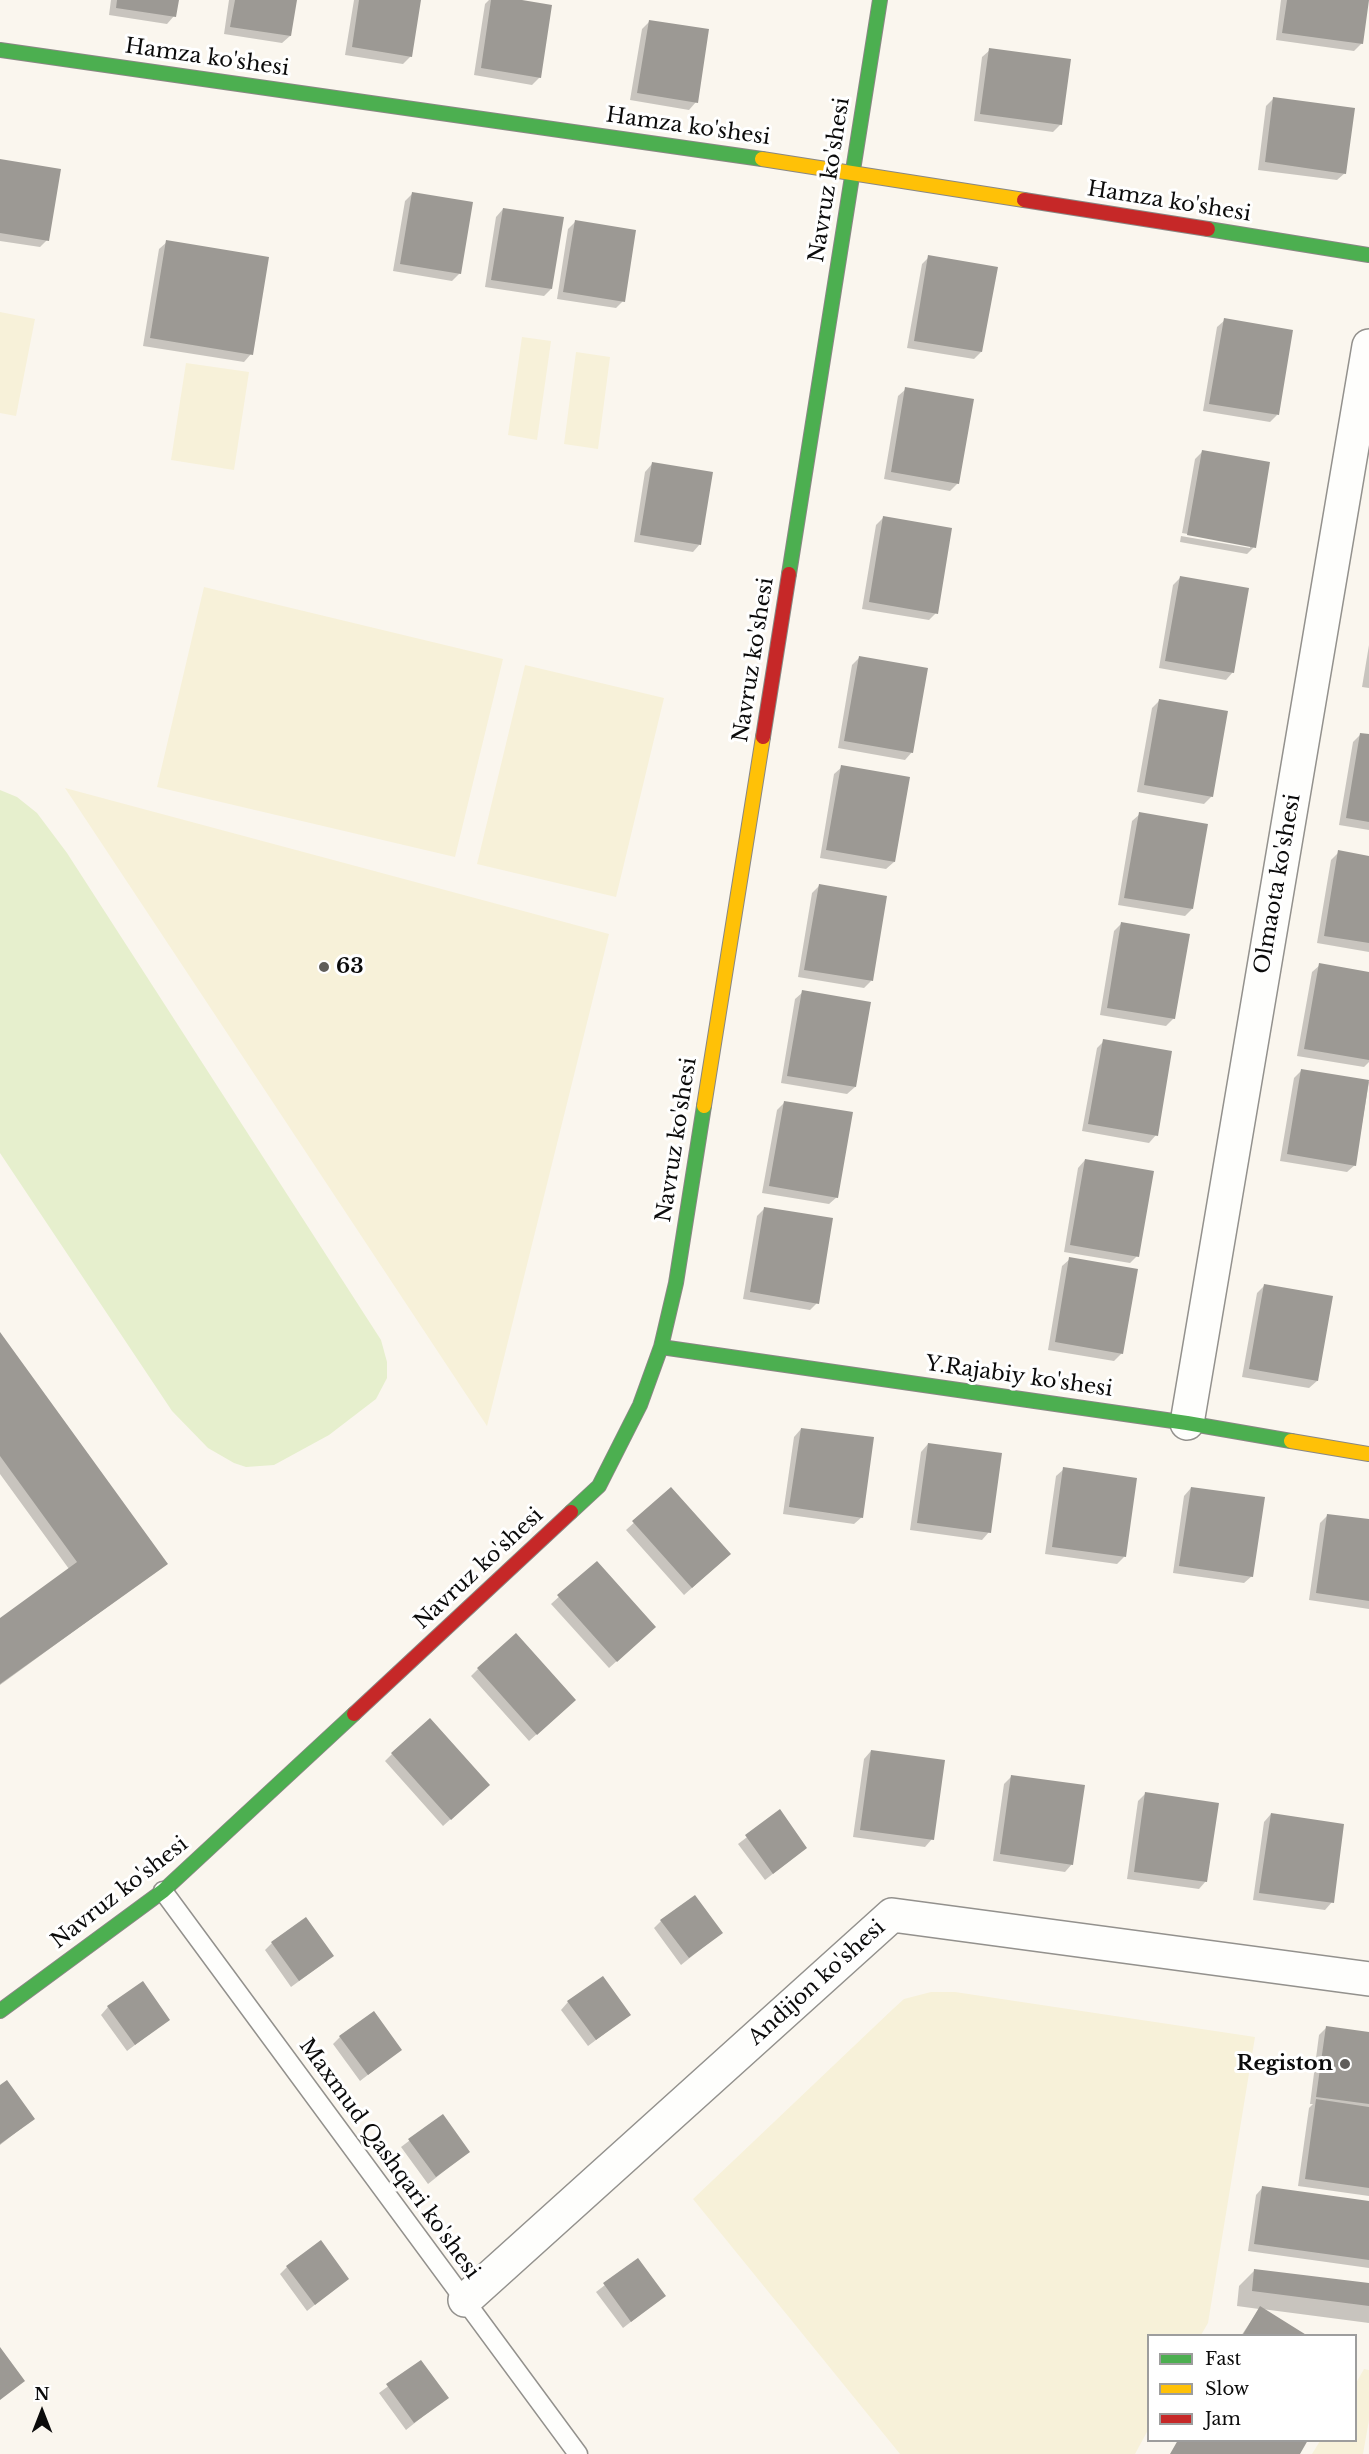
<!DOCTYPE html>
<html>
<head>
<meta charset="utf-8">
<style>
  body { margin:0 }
  #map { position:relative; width:1369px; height:2454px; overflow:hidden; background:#faf6ee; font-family:"Libre Baskerville",serif }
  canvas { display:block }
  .legend { position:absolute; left:1147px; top:2334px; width:210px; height:108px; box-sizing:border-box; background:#fff; border:2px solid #9d9d9d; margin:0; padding:8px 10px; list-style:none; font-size:18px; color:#0b0b0b }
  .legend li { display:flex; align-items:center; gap:12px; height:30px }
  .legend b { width:30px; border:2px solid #9d9d9d }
  .north { position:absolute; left:12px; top:2382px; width:60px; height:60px; -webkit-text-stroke:4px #fff; paint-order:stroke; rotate:0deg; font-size:16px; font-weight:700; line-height:24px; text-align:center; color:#0b0b0b }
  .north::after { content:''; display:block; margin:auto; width:21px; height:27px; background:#0b0b0b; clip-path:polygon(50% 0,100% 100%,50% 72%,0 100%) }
</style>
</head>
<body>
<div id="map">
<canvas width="1369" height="2454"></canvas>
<ul class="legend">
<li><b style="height:8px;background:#4caf50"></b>Fast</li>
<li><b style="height:8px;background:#ffc107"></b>Slow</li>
<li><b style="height:8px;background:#c62828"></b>Jam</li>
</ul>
<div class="north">N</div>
</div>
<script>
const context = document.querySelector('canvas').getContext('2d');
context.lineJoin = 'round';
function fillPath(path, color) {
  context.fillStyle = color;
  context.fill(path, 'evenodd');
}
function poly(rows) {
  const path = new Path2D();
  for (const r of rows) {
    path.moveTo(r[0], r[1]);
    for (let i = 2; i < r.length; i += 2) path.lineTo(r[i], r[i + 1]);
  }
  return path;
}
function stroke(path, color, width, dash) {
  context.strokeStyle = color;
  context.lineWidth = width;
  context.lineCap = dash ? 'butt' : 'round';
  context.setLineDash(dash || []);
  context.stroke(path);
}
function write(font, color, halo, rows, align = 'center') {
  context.font = font + ' "Libre Baskerville",serif';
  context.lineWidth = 6;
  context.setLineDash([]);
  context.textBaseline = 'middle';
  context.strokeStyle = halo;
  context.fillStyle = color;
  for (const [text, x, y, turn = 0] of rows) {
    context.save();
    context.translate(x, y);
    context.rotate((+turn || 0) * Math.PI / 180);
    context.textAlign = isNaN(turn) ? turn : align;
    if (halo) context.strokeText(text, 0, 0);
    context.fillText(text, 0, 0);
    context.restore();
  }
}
const farmland = poly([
  [0,312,35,319,16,416,0,413],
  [522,337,551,341,537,440,508,435],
  [576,352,610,357,598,449,564,444],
  [186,363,249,372,234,470,171,460],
  [204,587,503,659,455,857,157,787],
  [525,665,664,698,616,897,477,864],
  [65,788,609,934,487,1426],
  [931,1992,955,1992,1255,2037,1208,2323,1201,2335,1148,2336,1148,2430,1135,2454,900,2454,693,2199,894,2008,904,1999],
  [1364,2369,1369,2370,1369,2420,1363,2454,1312,2454,1320,2441,1356,2440,1356,2383]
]);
const green = poly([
  [0,790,17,797,37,813,67,853,381,1340,387,1362,387,1378,376,1399,329,1435,274,1465,246,1467,234,1463,208,1448,172,1411,0,1153]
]);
const shadow = poly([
  [111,0,177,0,174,16,167,24,109,15],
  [229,0,295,0,290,36,282,43,224,34],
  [354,0,419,0,411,56,403,64,345,55],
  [489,0,512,0,540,77,532,85,474,75,485,4],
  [1281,0,1368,0,1362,43,1354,51,1276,40],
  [649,22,696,102,689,110,630,100,642,29],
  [990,50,1061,124,1053,132,974,121,982,57],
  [1274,98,1345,173,1337,180,1258,170,1266,106],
  [0,161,47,240,40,247,0,241],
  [412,194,460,273,452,281,393,271,405,201],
  [503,209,551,289,544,296,485,287,496,217],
  [575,222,623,301,616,308,557,299,568,229],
  [167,242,251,354,244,362,143,346,159,249],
  [929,257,981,352,974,359,907,348,922,264],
  [1225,320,1277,415,1270,422,1203,411,1217,327],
  [906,389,958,483,950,491,884,479,898,396],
  [1202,452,1254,547,1247,554,1180,542,1181,536,1250,548,1250,545,1182,533,1195,459],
  [652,464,700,544,693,552,634,542,645,472],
  [884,517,936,613,929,620,862,609,876,525],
  [1180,578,1233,672,1226,680,1159,668,1173,585],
  [1369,645,1369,688,1362,687],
  [860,657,912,752,905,760,838,748,852,665],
  [1159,701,1212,796,1204,804,1137,792,1152,708],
  [1361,734,1369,736,1369,830,1339,825,1353,742],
  [842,767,894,862,886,869,820,858,834,774],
  [1140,814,1192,909,1185,916,1118,905,1132,821],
  [1339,852,1369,857,1369,952,1317,943,1331,860],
  [819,886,871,981,864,988,798,977,812,893],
  [1122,923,1174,1018,1166,1026,1100,1015,1114,931],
  [1320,965,1369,973,1369,1062,1364,1067,1297,1056,1312,972],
  [803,992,855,1087,847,1094,781,1083,795,999],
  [1104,1041,1156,1135,1149,1143,1082,1131,1097,1048],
  [1302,1070,1369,1082,1355,1165,1347,1172,1280,1161,1294,1078],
  [785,1102,837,1197,829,1204,762,1193,777,1110],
  [1085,1160,1137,1256,1130,1263,1064,1252,1078,1168],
  [765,1208,817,1303,810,1310,743,1299,757,1216],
  [1070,1259,1122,1353,1114,1361,1048,1350,1062,1266],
  [1264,1286,1317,1381,1309,1388,1242,1377,1257,1293],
  [0,1335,166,1564,0,1685,0,1619,69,1569,0,1474],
  [801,1429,862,1517,854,1524,783,1514,794,1437],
  [928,1444,989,1532,982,1540,910,1530,921,1452],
  [1064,1469,1124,1557,1117,1564,1045,1554,1056,1476],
  [1191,1488,1252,1576,1244,1583,1173,1573,1184,1496],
  [671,1489,722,1561,684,1595,626,1530],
  [1328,1515,1369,1521,1369,1609,1309,1600,1320,1523],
  [596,1563,647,1634,609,1668,551,1604],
  [478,1669,567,1707,529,1741,471,1676],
  [871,1751,932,1839,925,1847,853,1837,864,1759],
  [392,1754,481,1792,443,1826,385,1761],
  [1012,1776,1072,1864,1065,1872,993,1861,1004,1784],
  [1145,1794,1206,1881,1199,1889,1127,1879,1138,1801],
  [780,1812,806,1848,765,1880,738,1844],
  [1271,1814,1332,1902,1325,1910,1253,1900,1264,1822],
  [661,1921,721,1933,681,1965,654,1928],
  [272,1943,324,1963,291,1987,265,1950],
  [568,2002,629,2015,588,2046,561,2010],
  [108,2007,168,2020,127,2051,101,2015],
  [1327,2027,1369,2033,1369,2196,1298,2186,1309,2108,1313,2104,1310,2104,1319,2035],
  [340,2037,400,2050,360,2081,333,2044],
  [0,2087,33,2119,0,2145],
  [442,2116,468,2152,428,2184,401,2147],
  [1263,2187,1369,2202,1369,2268,1248,2251,1256,2195],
  [637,2260,664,2296,623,2328,596,2292],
  [287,2267,347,2279,307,2311,280,2274],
  [1255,2270,1369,2284,1369,2323,1262,2309,1305,2336,1241,2336,1259,2309,1237,2306,1239,2286],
  [421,2362,447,2397,406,2430,379,2393]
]);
const building = poly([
  [117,0,179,0,176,17,116,8],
  [235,0,297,0,291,36,230,27],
  [359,0,421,0,412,57,352,47],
  [491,0,522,0,552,5,541,78,481,68],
  [1287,0,1369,0,1363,44,1282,33],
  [649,20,709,29,698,103,637,93],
  [989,48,1071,59,1062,125,980,114],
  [1273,97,1355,108,1346,174,1265,162],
  [0,159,61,169,49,241,0,233],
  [412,192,473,202,461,274,400,264],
  [503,208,564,217,552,289,491,280],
  [575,220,636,230,625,302,563,292],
  [166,240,269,257,253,355,150,338],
  [928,255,998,267,982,352,914,341],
  [1224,318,1293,330,1279,415,1209,404],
  [905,387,974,399,959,484,891,472],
  [1202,450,1270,462,1256,548,1187,535],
  [652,462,713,472,701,545,640,535],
  [883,516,952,528,938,614,869,602],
  [1180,576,1249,588,1234,673,1165,661],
  [859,656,928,668,913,753,844,741],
  [1159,699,1228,711,1213,797,1144,785],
  [1360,733,1369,734,1369,822,1346,818],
  [841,765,910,777,895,862,826,850],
  [1139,812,1208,824,1193,909,1124,898],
  [1338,850,1369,856,1369,943,1324,936],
  [819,884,887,896,873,981,804,970],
  [1121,922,1190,934,1175,1019,1107,1008],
  [1319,963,1369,972,1369,1060,1304,1049],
  [802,990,871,1002,856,1087,787,1076],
  [1103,1039,1172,1051,1158,1136,1088,1124],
  [1301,1069,1369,1080,1356,1166,1287,1154],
  [784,1101,853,1112,838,1198,769,1186],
  [1085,1159,1154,1171,1139,1257,1070,1245],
  [764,1207,833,1218,819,1304,750,1292],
  [1069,1257,1138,1269,1123,1354,1055,1342],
  [1264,1284,1333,1296,1318,1381,1249,1369],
  [0,1332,168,1564,0,1684,0,1618,77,1562,0,1456],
  [801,1428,874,1437,863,1518,789,1507],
  [928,1443,1002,1453,991,1533,917,1523],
  [1063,1467,1137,1478,1126,1557,1052,1547],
  [671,1487,731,1554,692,1588,632,1521],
  [1191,1487,1265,1497,1253,1577,1179,1566],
  [1327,1514,1369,1519,1369,1601,1316,1593],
  [597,1561,656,1627,617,1662,557,1595],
  [516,1633,576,1700,537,1735,477,1668],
  [430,1718,490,1785,451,1820,391,1753],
  [871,1750,945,1760,934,1840,860,1830],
  [1011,1775,1085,1785,1073,1865,1000,1854],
  [1145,1792,1219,1803,1207,1882,1134,1872],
  [780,1809,807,1848,773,1874,745,1835],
  [1271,1813,1344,1824,1334,1903,1259,1893],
  [695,1895,723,1933,689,1958,660,1920],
  [306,1917,334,1956,299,1981,271,1942],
  [603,1976,631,2015,596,2040,567,2001],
  [143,1981,170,2020,135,2045,107,2006],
  [374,2011,402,2050,368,2075,339,2036],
  [1326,2026,1369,2032,1369,2104,1316,2097],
  [7,2080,35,2119,0,2144,0,2085],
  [1316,2099,1369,2107,1369,2188,1305,2179],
  [443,2114,470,2152,436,2177,408,2139],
  [1262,2186,1369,2201,1369,2260,1254,2244],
  [321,2240,349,2279,315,2305,286,2266],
  [638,2258,666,2296,631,2322,603,2283],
  [1254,2269,1369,2283,1369,2306,1252,2291],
  [1260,2306,1308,2336,1242,2336],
  [0,2347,25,2381,0,2400],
  [421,2360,449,2398,414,2423,386,2384],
  [1178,2440,1308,2440,1300,2454,1170,2454]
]);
const lane = poly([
  [163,1891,578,2454]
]);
const street = poly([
  [1187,1423,1369,346],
  [465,2300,892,1915,1369,1979]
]);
const fast = poly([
  [0,50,762,159],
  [1208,229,1369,255],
  [789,574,880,0],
  [661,1347,1187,1423,1291,1441],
  [571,1512,599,1486,640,1405,661,1347,676,1283,704,1106],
  [0,2011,163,1891,354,1714]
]);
const slow = poly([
  [762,159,1024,200],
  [704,1106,763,737],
  [1291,1441,1369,1454]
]);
const jam = poly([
  [1024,200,1208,229],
  [763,737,789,574],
  [354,1714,571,1512]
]);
const markers = [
  [324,967,6,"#5f5d5a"],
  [1345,2064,6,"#5f5d5a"]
];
const streetNames = [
  ["Hamza ko'shesi",207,58,8],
  ["Hamza ko'shesi",688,127,8],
  ["Navruz ko'shesi",830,180,-81],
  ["Hamza ko'shesi",1169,202,9],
  ["Navruz ko'shesi",754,660,-81],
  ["Olmaota ko'shesi",1278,884,-80],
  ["Navruz ko'shesi",677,1140,-81],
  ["Y.Rajabiy ko'shesi",1019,1377,8],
  ["Navruz ko'shesi",479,1569,-43],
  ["Navruz ko'shesi",120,1893,-38],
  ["Andijon ko'shesi",817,1983,-42],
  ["Maxmud Qashqari ko'shesi",389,2159,54]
];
const poiNames = [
  ["63",336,967],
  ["Registon",1333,2064,"right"]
];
fillPath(farmland, '#f7f1d9');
fillPath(green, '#e6efcd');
fillPath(shadow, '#0003');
fillPath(building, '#9c9994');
stroke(lane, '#93918d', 21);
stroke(street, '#93918d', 36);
stroke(fast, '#898784', 16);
stroke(slow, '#898784', 16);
stroke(jam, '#898784', 16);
stroke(lane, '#fefefc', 18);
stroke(street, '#fefefc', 33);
stroke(fast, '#4caf50', 14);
stroke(slow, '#ffc107', 14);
stroke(jam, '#c62828', 14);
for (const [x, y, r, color] of markers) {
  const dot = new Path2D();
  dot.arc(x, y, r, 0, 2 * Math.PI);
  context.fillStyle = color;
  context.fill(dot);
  stroke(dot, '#fff', 2);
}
write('21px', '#0b0b0b', '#fff', streetNames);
write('bold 21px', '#0b0b0b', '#fff', poiNames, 'left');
</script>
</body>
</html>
